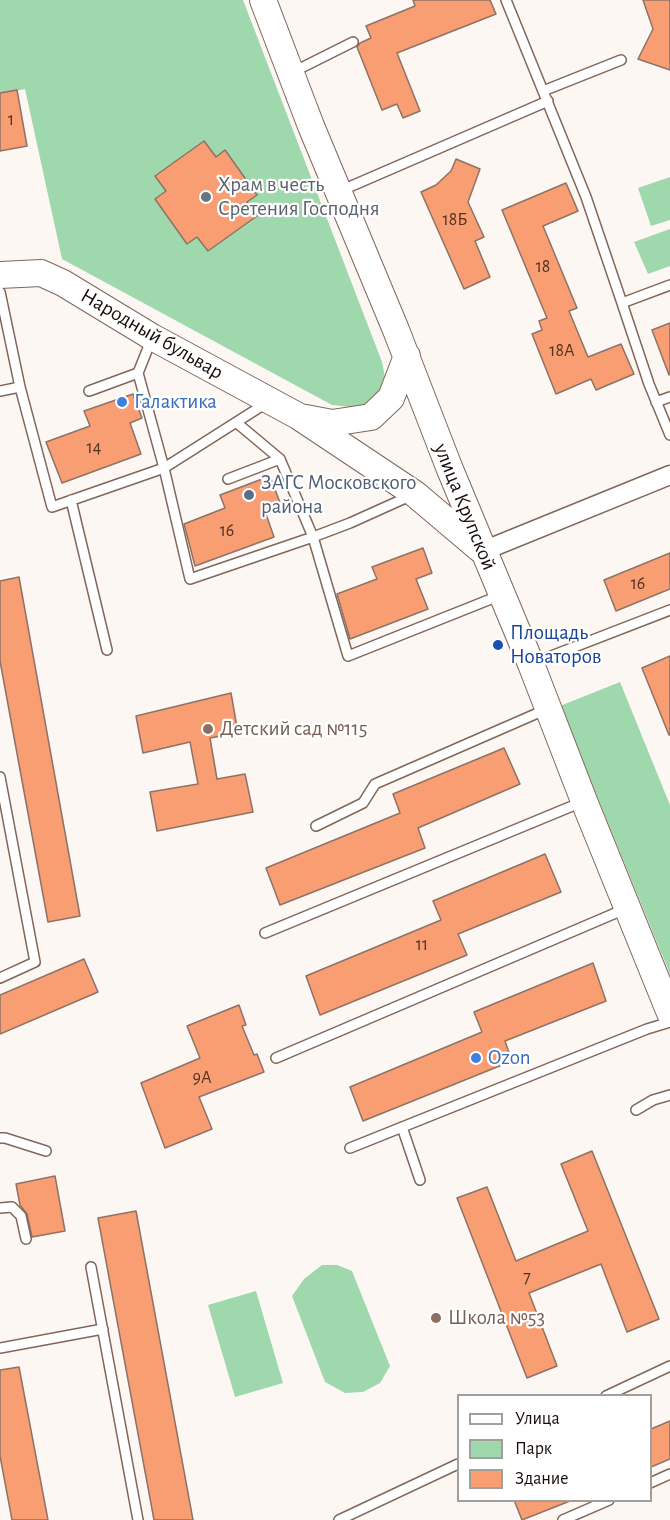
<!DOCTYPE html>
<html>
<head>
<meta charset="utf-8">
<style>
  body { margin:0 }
  #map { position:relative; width:670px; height:1520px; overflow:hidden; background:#fdf7f4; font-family:"Alegreya Sans",sans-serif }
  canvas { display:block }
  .legend { position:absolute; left:457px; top:1394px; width:195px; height:108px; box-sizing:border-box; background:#fff; border:2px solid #a29e9c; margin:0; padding:8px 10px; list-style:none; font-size:18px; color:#170d08 }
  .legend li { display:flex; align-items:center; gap:12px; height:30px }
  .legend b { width:30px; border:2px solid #a29e9c }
</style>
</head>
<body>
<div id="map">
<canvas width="670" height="1520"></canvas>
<ul class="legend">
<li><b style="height:8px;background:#fff"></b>Улица</li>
<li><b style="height:16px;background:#9ed8ac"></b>Парк</li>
<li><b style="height:16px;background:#f99e72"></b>Здание</li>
</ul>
</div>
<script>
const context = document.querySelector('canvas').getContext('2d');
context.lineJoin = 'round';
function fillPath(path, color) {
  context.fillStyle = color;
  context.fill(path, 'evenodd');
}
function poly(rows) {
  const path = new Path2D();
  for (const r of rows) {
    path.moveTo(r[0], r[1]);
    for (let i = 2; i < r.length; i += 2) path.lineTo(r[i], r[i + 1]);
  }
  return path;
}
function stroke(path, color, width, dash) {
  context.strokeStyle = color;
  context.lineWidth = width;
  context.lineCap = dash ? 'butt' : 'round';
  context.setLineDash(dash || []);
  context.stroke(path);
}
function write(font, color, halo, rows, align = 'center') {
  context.font = font + ' "Alegreya Sans",sans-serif';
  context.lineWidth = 4.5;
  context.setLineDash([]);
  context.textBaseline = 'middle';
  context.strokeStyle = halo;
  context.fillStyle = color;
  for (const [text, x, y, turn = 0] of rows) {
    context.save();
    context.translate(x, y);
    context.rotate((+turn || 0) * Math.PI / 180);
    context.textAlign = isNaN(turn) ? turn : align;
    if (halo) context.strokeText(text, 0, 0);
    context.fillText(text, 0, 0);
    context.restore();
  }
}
const green = poly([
  [0,0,243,0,382,362,386,382,381,393,374,400,364,405,352,407,332,405,62,259,25,89,0,94],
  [670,177,670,220,651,226,638,188],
  [670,229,670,266,648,274,634,242],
  [620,682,670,805,670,974,560,706],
  [322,1265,337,1265,352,1271,390,1366,380,1383,363,1392,345,1393,325,1382,292,1296,304,1279],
  [256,1291,283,1383,235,1397,208,1305]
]);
const building = poly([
  [413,0,490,0,496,14,397,53,420,111,403,118,397,104,382,110,357,47,360,43,371,38,366,26,415,6,413,0],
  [643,0,670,0,670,70,638,59,653,29,643,0],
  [17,90,27,146,0,151,0,93,17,90],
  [204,141,216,157,225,150,257,195,247,202,257,216,208,251,197,237,187,244,155,199,166,191,155,176,204,141],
  [456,159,480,169,468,202,484,237,475,241,490,277,464,289,421,192,436,185,451,171,456,159],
  [566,183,578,211,543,226,577,308,569,311,588,357,621,344,634,374,596,390,591,379,556,394,532,334,542,330,539,321,547,318,502,210,566,183],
  [670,323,670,374,669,375,652,330,670,323],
  [133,394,142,418,130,423,141,454,62,483,46,442,90,426,84,411,133,394],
  [270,476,282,508,266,514,274,537,195,566,184,524,225,508,220,495,270,476],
  [423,548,432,573,416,579,428,609,350,639,337,594,377,579,372,567,423,548],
  [670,553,670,589,616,611,604,580,670,553],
  [19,577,80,916,48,922,0,661,0,581,19,577],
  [670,656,670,735,669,735,642,668,670,656],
  [231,693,238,733,210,738,217,779,245,774,253,812,157,831,150,792,198,784,190,742,143,753,136,716,231,693],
  [504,748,520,784,418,828,425,848,280,905,266,868,400,813,393,794,504,748],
  [545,854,561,892,458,934,467,955,320,1015,306,976,441,920,433,901,545,854],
  [84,959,98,992,0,1034,0,995,84,959],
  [593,963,606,1001,505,1041,512,1061,363,1121,350,1087,482,1032,474,1012,593,963],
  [239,1005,246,1025,242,1026,254,1055,257,1054,264,1072,199,1097,212,1129,165,1148,141,1083,200,1058,187,1026,239,1005],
  [592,1151,659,1319,627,1332,601,1264,529,1293,557,1366,527,1378,457,1198,487,1187,516,1261,588,1231,561,1164,592,1151],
  [55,1176,65,1231,32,1237,27,1214,20,1205,16,1184,55,1176],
  [136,1211,193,1520,154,1520,98,1218,136,1211],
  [19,1367,48,1520,12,1520,0,1456,0,1370,19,1367],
  [670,1421,670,1459,651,1467,651,1429,670,1421],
  [514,1500,570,1500,570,1501,522,1520,514,1500]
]);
const lane = poly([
  [506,0,586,197,622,303],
  [293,72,353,42],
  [543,91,621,60],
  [340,191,548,101],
  [670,285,622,303,649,384,670,435],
  [0,292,20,387,0,391],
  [152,338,138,373,164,468,268,402],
  [20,387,52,507,164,468,190,579,313,537,280,459,237,423],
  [89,391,138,373],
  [656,402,670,397],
  [228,479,280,459],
  [410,496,350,523,313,537,348,656,501,595],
  [71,500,107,650],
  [533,663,670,610],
  [0,777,35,962,0,978],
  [316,826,363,803,375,784,547,709],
  [265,933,582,802],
  [276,1058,625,909],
  [636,1110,653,1100,670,1095],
  [402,1127,420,1180],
  [0,1138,5,1138,46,1151],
  [350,1148,647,1029,670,1022],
  [0,1208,12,1207,21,1216,26,1239],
  [91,1267,138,1520],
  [0,1348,103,1329],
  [606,1396,670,1366],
  [650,1483,670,1474],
  [339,1520,458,1464],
  [563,1520,609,1500]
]);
const street = poly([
  [483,551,670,475]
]);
const secondary = poly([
  [263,0,311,126,396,330,449,467,531,664,584,801,670,1013],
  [0,275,41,273,63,283,152,337,298,416,415,494,480,549],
  [306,418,332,423,371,417,391,398,407,356]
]);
const markers = [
  [206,197,6,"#6b7280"],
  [122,402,6,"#3f7fe0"],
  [249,495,6,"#5c6f8a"],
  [498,645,6,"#1a4fb4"],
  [208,729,6,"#8d6e63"],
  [476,1058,6,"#3f7fe0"],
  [436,1318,6,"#8d6e63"]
];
const numberNames = [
  ["1",11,120],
  ["18Б",455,220],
  ["18",543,267],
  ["18А",562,351],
  ["14",94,448],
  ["16",227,531],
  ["16",638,584],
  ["11",422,945],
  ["9А",202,1078],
  ["7",527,1278]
];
const worshipNames = [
  ["Храм в честь",218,185],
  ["Сретения Господня",218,209]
];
const streetNames = [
  ["Народный бульвар",152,334,30],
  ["улица Крупской",465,507,68]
];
const shopNames = [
  ["Галактика",134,402],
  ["Ozon",488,1058]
];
const serviceNames = [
  ["ЗАГС Московского",261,483],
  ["района",261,507]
];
const transitNames = [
  ["Площадь",510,633],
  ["Новаторов",510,657]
];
const educationNames = [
  ["Детский сад №115",220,729],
  ["Школа №53",448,1318]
];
fillPath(green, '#9ed8ac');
fillPath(building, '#f99e72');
stroke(building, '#8e7265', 1.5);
stroke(lane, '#816659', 12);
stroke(street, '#816659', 21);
stroke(secondary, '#816659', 28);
stroke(lane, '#fff', 9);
stroke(street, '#fff', 18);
stroke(secondary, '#fff', 26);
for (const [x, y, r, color] of markers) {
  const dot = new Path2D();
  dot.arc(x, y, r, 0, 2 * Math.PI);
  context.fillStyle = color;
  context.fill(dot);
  stroke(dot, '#fff', 2);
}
write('18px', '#503122', null, numberNames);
write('21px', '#5b616d', '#fff', worshipNames, 'left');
write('21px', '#170d08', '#fff', streetNames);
write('21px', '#366cbe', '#fff', shopNames, 'left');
write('21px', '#4e5e75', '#fff', serviceNames, 'left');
write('21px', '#164399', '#fff', transitNames, 'left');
write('21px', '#785e54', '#fff', educationNames, 'left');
</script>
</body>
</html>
